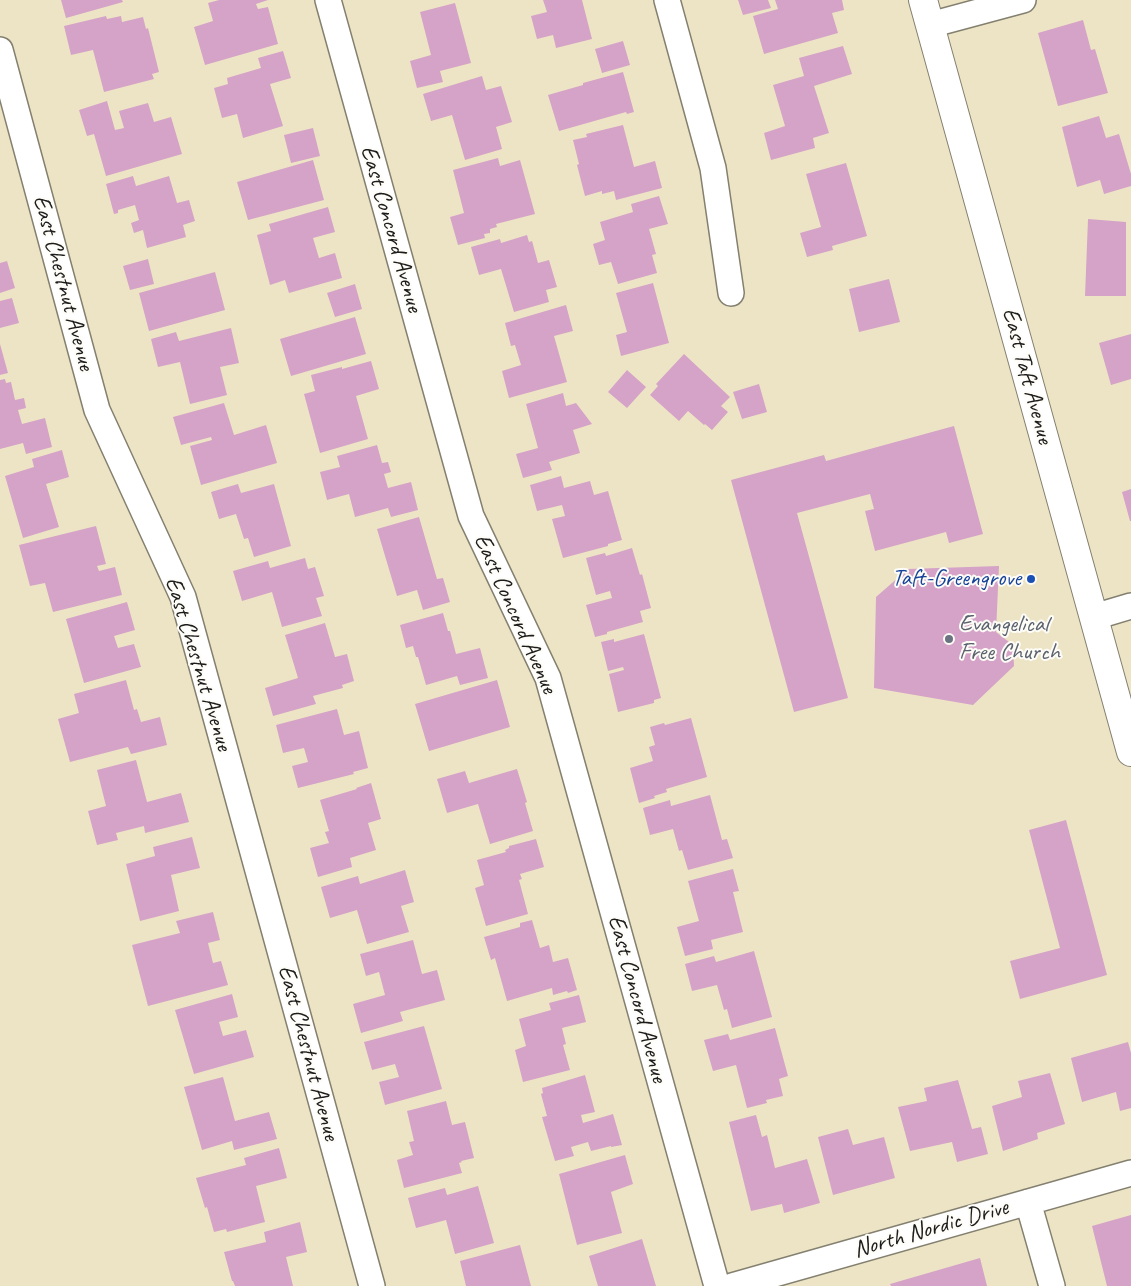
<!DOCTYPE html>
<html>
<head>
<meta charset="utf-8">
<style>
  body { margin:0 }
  canvas { display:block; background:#ede4c5 }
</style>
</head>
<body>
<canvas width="1131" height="1286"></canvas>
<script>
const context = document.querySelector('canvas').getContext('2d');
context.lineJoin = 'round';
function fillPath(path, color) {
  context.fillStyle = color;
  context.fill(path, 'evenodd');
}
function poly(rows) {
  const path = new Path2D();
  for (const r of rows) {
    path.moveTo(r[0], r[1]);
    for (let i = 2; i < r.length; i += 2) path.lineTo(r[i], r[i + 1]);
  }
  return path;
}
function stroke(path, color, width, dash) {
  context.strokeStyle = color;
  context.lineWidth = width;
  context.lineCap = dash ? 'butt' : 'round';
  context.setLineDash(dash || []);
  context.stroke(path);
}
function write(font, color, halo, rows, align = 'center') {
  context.font = font + ' Caveat,sans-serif';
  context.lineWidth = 4;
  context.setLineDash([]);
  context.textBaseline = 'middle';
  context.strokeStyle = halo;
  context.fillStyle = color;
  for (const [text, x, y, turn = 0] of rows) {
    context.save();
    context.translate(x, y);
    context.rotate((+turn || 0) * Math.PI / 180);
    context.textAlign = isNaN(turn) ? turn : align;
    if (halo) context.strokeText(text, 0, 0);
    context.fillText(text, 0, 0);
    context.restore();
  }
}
const building = poly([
  [61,0,122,0,123,2,66,18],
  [219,0,268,0,256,4,258,9,268,7,278,44,205,65,194,27,213,21,208,3],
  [543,0,582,0,592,39,556,48,553,35,537,39,531,16,547,12],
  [738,0,768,0,771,8,743,15],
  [775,0,842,0,844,10,832,13,838,33,764,54,753,16,778,9],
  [455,3,471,63,440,71,443,82,417,88,410,61,431,55,420,12],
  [106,16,107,19,121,16,122,22,143,17,146,29,148,28,159,72,152,74,154,79,104,92,93,50,71,55,64,26],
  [1083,20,1091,50,1095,49,1108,93,1058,106,1038,33],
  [623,41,630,65,602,73,595,49],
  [843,46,852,74,814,86,829,133,813,138,815,148,771,160,764,133,785,126,773,85,804,76,799,58],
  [283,51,291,78,270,84,283,126,243,138,237,114,222,118,214,88,228,84,227,78,261,68,258,58],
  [623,72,634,112,627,114,626,112,559,131,548,95,583,85,583,83],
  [482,76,486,90,501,86,512,122,496,127,502,149,465,160,452,115,431,121,423,94],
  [107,101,115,130,124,128,119,111,148,103,154,122,171,117,182,154,106,176,94,134,87,136,79,110],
  [1099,116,1106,138,1119,134,1131,174,1131,186,1104,194,1100,180,1077,187,1062,127],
  [623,125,634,167,655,161,662,188,616,200,614,191,602,194,602,191,585,196,577,165,579,164,573,140,587,137,586,134],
  [313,128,320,156,291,163,284,135],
  [498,158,500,166,520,160,535,214,496,224,497,227,490,229,490,233,484,234,485,238,458,245,450,217,464,213,453,170],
  [313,160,324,200,248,220,237,182],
  [846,163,867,236,832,246,833,250,807,257,800,233,821,227,806,174],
  [133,176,136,186,169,176,177,203,189,200,195,221,183,225,186,237,147,248,143,230,134,233,131,223,139,220,135,205,118,210,118,213,114,214,106,184],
  [659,196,668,224,649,229,656,254,652,255,657,273,618,284,611,262,599,265,593,244,605,240,600,222,633,212,631,204],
  [328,207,335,232,313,238,319,258,335,253,342,278,289,293,285,280,270,285,257,235,271,231,269,224],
  [1088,219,1126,222,1126,296,1085,296],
  [527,235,529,242,532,241,538,263,549,260,557,287,546,290,549,302,514,312,501,269,479,275,471,247,500,239,501,243],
  [148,259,154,284,130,290,123,266],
  [7,261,15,288,0,293,0,263],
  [215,272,225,310,149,331,139,293],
  [889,279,900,322,859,332,849,289],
  [653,283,669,343,621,356,616,335,627,332,616,293],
  [355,284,362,309,335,317,327,293],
  [12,298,19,323,0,328,0,301],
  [566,305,573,331,554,336,567,382,509,398,502,371,521,365,515,345,511,346,505,323],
  [355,317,366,354,291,376,280,339],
  [231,328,239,363,220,367,227,395,190,404,180,362,158,367,151,339,176,332,179,341],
  [1131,334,1131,379,1111,385,1099,343],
  [0,344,8,373,0,375],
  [684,354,730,397,721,406,728,412,712,430,705,424,704,425,688,411,679,421,650,395,658,386,656,384],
  [371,361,379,389,356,396,368,439,320,453,304,394,315,391,311,375,342,367,342,369],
  [627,370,646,387,627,408,608,392],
  [5,379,6,383,11,382,15,400,24,398,26,408,18,410,22,424,45,418,52,447,26,454,23,443,0,449,0,380],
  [759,384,767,412,742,419,733,392],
  [563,393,566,406,576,403,592,424,573,430,580,453,549,462,552,470,523,478,516,454,538,448,526,404],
  [224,403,234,435,266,425,277,463,201,485,190,446,212,440,211,437,181,445,173,417],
  [954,426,983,534,949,543,946,532,875,551,865,511,874,509,870,494,797,513,848,698,794,712,731,480,824,455,826,461],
  [377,445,382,463,388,462,391,472,384,474,388,488,411,482,418,510,391,517,388,508,355,517,349,494,327,500,320,472,340,467,337,456],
  [62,450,69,477,46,484,59,527,23,538,5,476,34,467,32,459],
  [561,476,564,488,590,481,594,495,608,491,622,540,608,544,608,546,563,558,552,519,565,516,562,505,537,511,530,485],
  [238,484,241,493,274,484,291,546,254,557,248,538,244,539,236,514,219,519,211,492],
  [1131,489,1131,521,1130,521,1122,492],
  [419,517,437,579,443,578,450,602,423,610,417,590,397,596,377,529],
  [96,526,106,564,97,566,99,571,115,567,122,595,53,612,45,583,30,586,19,545],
  [632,548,640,575,642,574,651,608,640,611,643,622,607,632,607,634,595,637,586,605,612,598,610,591,596,595,586,558,605,553,606,556],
  [305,558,308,569,315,567,324,596,316,598,322,616,282,627,272,592,242,601,233,571,268,561,270,568],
  [999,566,996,632,1013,645,1014,666,973,705,874,688,876,597,908,569],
  [127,602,135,630,114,636,118,648,134,644,141,667,84,683,66,619],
  [443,613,448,631,450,631,456,654,480,648,488,678,460,685,457,676,426,685,418,657,416,657,413,646,406,648,400,625],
  [325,623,335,657,347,654,354,681,342,685,343,688,313,696,316,704,273,716,265,688,298,678,285,635],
  [644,634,661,698,654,700,654,703,618,712,609,674,624,670,623,667,608,671,601,642,614,639,614,642],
  [126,680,134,710,137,709,141,722,160,717,167,745,131,754,128,747,70,762,58,719,79,713,74,694],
  [497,680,510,727,429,751,415,704],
  [337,709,344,735,359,731,368,768,353,772,354,774,298,788,292,766,308,762,304,748,283,753,276,725],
  [691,718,707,777,666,789,667,792,654,796,655,798,639,803,630,768,653,761,649,747,655,745,650,727,664,723,665,725],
  [136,760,147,802,181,793,189,822,145,833,144,826,116,833,118,840,97,845,88,811,106,806,97,770],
  [517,769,527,802,525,803,533,831,490,844,478,804,447,813,437,779,465,771,469,783],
  [371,783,381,819,368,823,376,850,350,858,352,867,318,877,310,848,329,843,325,832,329,831,320,800,357,789,356,788],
  [710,795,722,840,727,839,733,858,688,870,682,850,679,851,673,829,650,835,643,808,670,800,671,806],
  [1066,820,1107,975,1020,999,1010,961,1060,948,1029,830],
  [192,837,200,868,171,875,179,911,140,921,126,864,155,856,153,847],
  [536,839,544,867,520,874,522,879,519,880,528,914,486,926,475,888,484,885,477,860,506,852,505,850,509,848,509,846],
  [733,869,739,891,733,892,743,932,711,940,713,949,685,956,677,927,699,921,688,881],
  [405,870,414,902,401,906,409,932,367,944,357,910,330,918,321,887,358,876,360,884],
  [213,912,220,940,208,943,213,963,221,961,228,985,148,1006,132,945,180,933,176,921],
  [532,920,540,948,549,945,553,962,568,958,577,990,568,993,567,991,553,995,552,988,507,1001,495,958,491,960,484,937,520,927,520,923],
  [413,940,422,974,437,970,445,1000,400,1012,403,1021,361,1033,353,1004,385,995,379,972,366,976,360,954],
  [754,951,772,1017,732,1028,727,1009,724,1010,717,985,692,991,685,964,714,956,716,962],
  [232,994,238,1017,219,1022,223,1036,246,1030,254,1057,194,1074,175,1010],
  [579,995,586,1022,562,1028,566,1044,563,1045,570,1070,523,1082,515,1050,526,1046,519,1019,551,1010,549,1003],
  [424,1026,442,1089,385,1105,379,1082,399,1077,395,1064,372,1070,364,1042],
  [775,1028,788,1076,779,1079,783,1096,766,1100,767,1103,747,1108,736,1065,713,1071,704,1040,728,1034,730,1040],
  [1128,1042,1131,1053,1131,1108,1120,1111,1116,1092,1082,1102,1071,1058],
  [1050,1073,1065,1124,1037,1133,1038,1139,1003,1151,992,1106,1022,1097,1018,1081],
  [585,1075,595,1112,581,1115,583,1123,613,1114,622,1145,611,1147,611,1146,591,1151,588,1142,571,1147,574,1156,555,1161,542,1117,547,1116,541,1094,543,1093,542,1088],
  [223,1077,235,1121,269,1112,277,1139,234,1150,232,1141,202,1150,184,1087],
  [958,1080,972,1129,981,1127,988,1154,957,1162,952,1142,910,1151,898,1107,927,1101,924,1088],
  [446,1101,452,1125,465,1122,474,1158,461,1161,462,1162,459,1163,462,1173,404,1188,397,1160,413,1155,409,1142,414,1141,407,1111],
  [756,1115,762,1137,767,1135,775,1168,807,1159,820,1203,784,1213,782,1204,751,1211,729,1122],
  [848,1129,853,1145,884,1137,895,1178,833,1195,818,1137],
  [279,1148,287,1178,256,1186,265,1222,227,1232,226,1229,214,1232,207,1207,205,1208,196,1178,246,1165,244,1158],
  [625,1155,633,1184,611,1192,622,1233,577,1245,559,1174],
  [478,1186,494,1243,455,1254,446,1220,416,1228,408,1198,445,1188,447,1195],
  [1131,1215,1131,1286,1107,1286,1092,1226],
  [300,1222,307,1252,286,1257,293,1286,235,1286,233,1281,232,1281,224,1252,266,1242,264,1232],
  [642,1239,656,1286,598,1286,589,1256],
  [520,1245,531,1286,466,1286,460,1261],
  [980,1258,987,1286,891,1286,890,1284]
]);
const minor = poly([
  [328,0,471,516,548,678,717,1286],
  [667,0,713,168,731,293],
  [930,25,1023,0],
  [0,50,97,410,183,597,372,1286],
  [1094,617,1131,606],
  [1028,1202,1052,1286],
  [732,1286,1131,1173]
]);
const major = poly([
  [923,0,1131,752]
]);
const markers = [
  [1031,579,5,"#1a4fb4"],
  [949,639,5,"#6b7280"]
];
const streetNames = [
  ["East Concord Avenue",391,229,74],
  ["East Chestnut Avenue",63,283,75],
  ["East Taft Avenue",1027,376,75],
  ["East Concord Avenue",515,614,66],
  ["East Chestnut Avenue",198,664,73],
  ["East Concord Avenue",637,999,75],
  ["East Chestnut Avenue",308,1053,75],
  ["North Nordic Drive",931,1229,-16]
];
const transitNames = [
  ["Taft-Greengrove",1021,579]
];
const worshipNames = [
  ["Evangelical",959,625],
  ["Free Church",959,653]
];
fillPath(building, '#d5a3c7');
stroke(minor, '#848070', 28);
stroke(major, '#848070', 30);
stroke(minor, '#fff', 25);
stroke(major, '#fff', 28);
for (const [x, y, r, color] of markers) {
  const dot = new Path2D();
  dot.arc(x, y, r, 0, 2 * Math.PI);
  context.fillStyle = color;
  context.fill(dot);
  stroke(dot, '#fdfcf7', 2);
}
write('24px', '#1c1c1c', '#fdfcf7', streetNames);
write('24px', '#164399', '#fdfcf7', transitNames, 'right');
write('24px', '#5b616d', '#fdfcf7', worshipNames, 'left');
</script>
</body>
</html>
